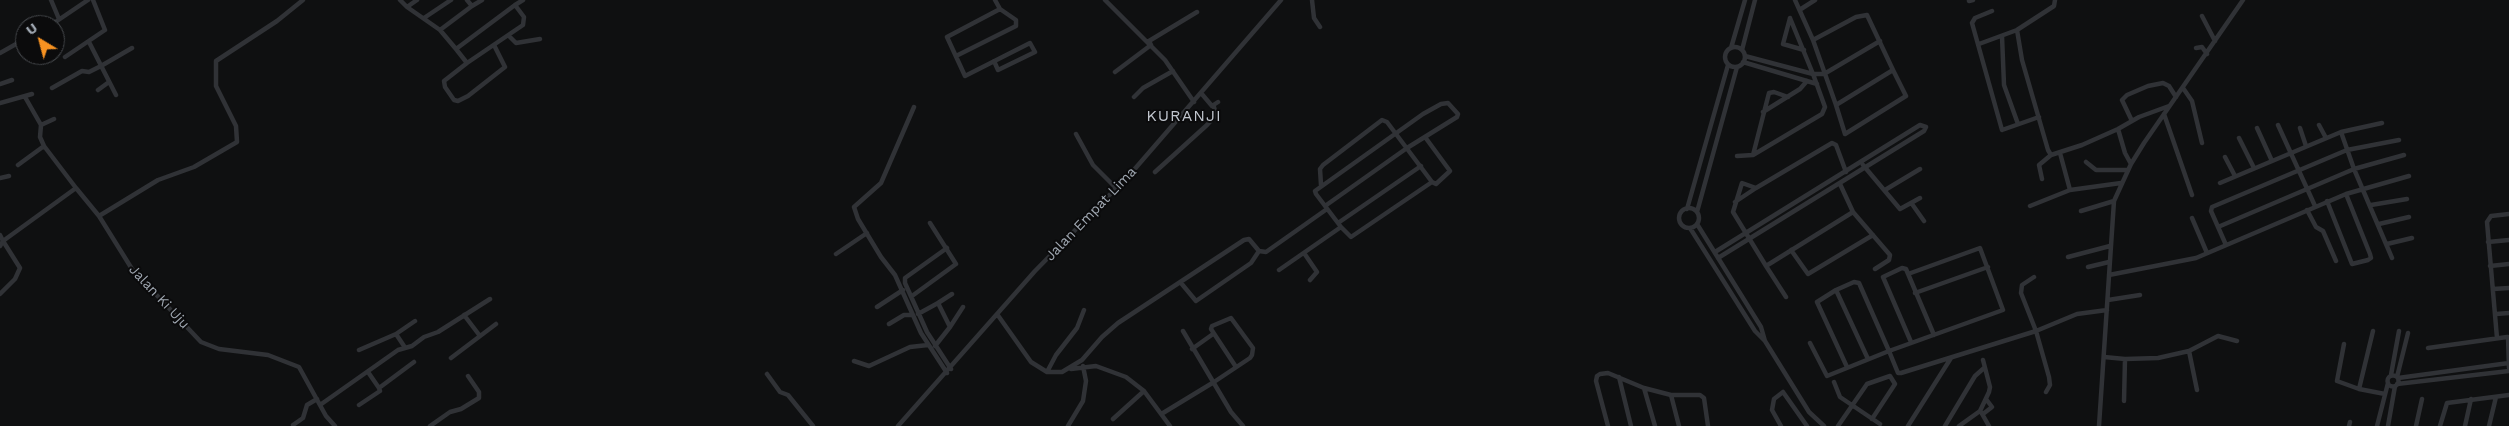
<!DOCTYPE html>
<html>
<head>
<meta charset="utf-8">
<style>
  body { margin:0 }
  #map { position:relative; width:2509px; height:426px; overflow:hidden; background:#0f1011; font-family:"Work Sans",sans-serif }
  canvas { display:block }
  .north { position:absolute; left:15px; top:15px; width:50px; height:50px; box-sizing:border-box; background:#0b0b0c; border:1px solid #474a4e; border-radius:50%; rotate:323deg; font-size:14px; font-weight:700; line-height:20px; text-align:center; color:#a0a8b2 }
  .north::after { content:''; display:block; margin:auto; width:18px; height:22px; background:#f79221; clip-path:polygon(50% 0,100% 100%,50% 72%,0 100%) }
</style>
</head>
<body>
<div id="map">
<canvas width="2509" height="426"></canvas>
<div class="north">U</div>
</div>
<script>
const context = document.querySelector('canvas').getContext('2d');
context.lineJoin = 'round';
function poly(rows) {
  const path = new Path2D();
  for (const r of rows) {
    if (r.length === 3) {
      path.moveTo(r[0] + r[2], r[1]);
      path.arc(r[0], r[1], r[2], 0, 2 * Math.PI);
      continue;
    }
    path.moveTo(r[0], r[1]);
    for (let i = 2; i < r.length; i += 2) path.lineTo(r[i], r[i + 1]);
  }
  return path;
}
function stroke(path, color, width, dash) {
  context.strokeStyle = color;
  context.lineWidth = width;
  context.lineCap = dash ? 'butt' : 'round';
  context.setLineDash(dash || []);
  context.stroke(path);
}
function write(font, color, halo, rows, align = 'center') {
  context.font = font + ' "Work Sans",sans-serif';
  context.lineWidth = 4;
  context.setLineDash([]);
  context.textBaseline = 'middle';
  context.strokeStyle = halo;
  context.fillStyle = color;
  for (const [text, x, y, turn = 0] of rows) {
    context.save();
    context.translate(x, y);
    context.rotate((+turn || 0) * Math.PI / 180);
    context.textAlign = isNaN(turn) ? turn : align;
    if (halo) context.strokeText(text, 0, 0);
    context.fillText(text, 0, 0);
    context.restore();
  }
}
const street = poly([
  [51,0,59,19],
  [400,0,407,7],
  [417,0,407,7,440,30,472,6,467,0],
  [1105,0,1165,60,1194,102],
  [1312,0,1314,18,1320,27],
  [1795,0,1813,40,1836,105,1893,70,1867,15,1856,17,1813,40],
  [1969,1,1973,0],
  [515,5,523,0],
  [472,6,482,0],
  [1801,9,1815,0],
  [1992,11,1975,18,1972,23,2002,130,2039,117],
  [2202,16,2215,41],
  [424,18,451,0],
  [1790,18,1813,74],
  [1790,18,1783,44,1804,50],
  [51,25,88,0],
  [440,30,456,49,515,5,524,17,523,25,467,63,456,49],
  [2017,30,2022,60,2048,150,2051,155,2082,145,2118,129,2139,117,2169,106],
  [55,36,57,41],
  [509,36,516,43,540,39],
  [2002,36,2004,85,2018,124],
  [89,42,116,95],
  [1979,44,2017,30,2054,6,2055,0],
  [1735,57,10],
  [1731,48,1745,0],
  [2196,48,2202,47,2207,54],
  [1742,50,1755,0],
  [0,53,25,39],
  [956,56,1016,26,1016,20,1000,9,995,0],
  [1745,56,1813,74],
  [65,57,105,30,93,0],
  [994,61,998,70,1035,52,1030,43,965,76,947,37,1000,9],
  [1743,62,1817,84],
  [467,63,444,81,445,87,454,100,458,101,468,96,505,67,494,45],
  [1115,72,1151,45,1149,41,1197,12],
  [0,84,12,80],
  [52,88,82,71,89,72,101,66,132,48],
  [2183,88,2192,101,2202,143],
  [98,90,109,82],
  [1201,93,1212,106,1218,102],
  [25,97,41,125],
  [1134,97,1143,88,1173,71],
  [0,103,32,94],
  [1836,105,1845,134,1906,96,1893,70],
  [914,107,881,183,854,207,858,219,881,257,895,275,921,333,947,373],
  [1763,112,1800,89,1807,81],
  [2164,114,2192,195],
  [2132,121,2122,100,2127,95,2148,86,2163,83,2169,86,2176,97],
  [2278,125,2315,206],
  [2319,125,2326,138],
  [2257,128,2272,161],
  [2300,128,2306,146],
  [2118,129,2125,153,2131,164],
  [2341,132,2354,169,2392,258],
  [1076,134,1093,165,1117,189],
  [2239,138,2254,168],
  [44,146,40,137,41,125,54,119],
  [2060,153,2070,190],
  [1753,155,1822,114,1825,107,1813,74,1824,74,1880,41],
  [1737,156,1753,155,1769,93,1774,92,1788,97],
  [2225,157,2235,176],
  [2086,162,2096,170,2128,170],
  [18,165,44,146,76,188],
  [1863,165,1900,209,1920,198],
  [1155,172,1207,125,1216,115,1214,107],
  [1846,172,1836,145,1832,143,1756,188,1742,183,1733,212,1766,266,1853,212,1890,255,1889,260,1875,269],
  [0,178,9,176],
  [2042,179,2039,165,2051,155],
  [2220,183,2341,132,2382,123],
  [1840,184,1853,212],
  [1321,185,1320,169,1323,165,1382,120,1387,122,1432,182,1436,184,1450,171,1425,137],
  [1885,190,1920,169],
  [2327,201,2352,264,2368,260,2371,258,2370,254,2346,194],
  [1735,202,1756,188],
  [1912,204,1924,221],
  [2371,205,2407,199],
  [1325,206,1407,148,1457,117,1458,114,1448,103,1441,104,1423,114,1315,191,1316,194,1341,227,1351,237,1432,182],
  [2030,206,2070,190,2121,183],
  [1689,218,10],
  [1687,209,1728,65],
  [2307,210,2316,227,2323,231,2336,261],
  [2081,211,2114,201],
  [1697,212,1737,67],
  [99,216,158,180,194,167,237,142,236,126,216,86,216,61,277,21,303,0],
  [2192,218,2207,253],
  [1338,223,1421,166],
  [1697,224,1761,327,1765,341,1809,412,1824,426],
  [2379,224,2409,217],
  [2218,227,2354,169,2404,155],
  [1690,228,1755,331,1765,341],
  [0,235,3,241,0,246],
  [2488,242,2509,240],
  [2387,244,2412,238],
  [2226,245,2211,211,2212,207,2347,150,2399,140],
  [947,248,905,278,905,283,927,332,951,369],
  [1791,250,1808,274,1873,235],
  [1715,252,1920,125,1926,127,1924,131,1718,258],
  [1304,253,1317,272,1310,280],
  [836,254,867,233],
  [2068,257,2110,246],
  [1766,266,1786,297],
  [2490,266,2509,264],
  [2088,267,2109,262],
  [1279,270,1341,227],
  [2109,275,2196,258,2346,194,2409,176],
  [2034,277,2022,285,2021,293,2036,331,2049,377,2050,385,2046,392],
  [1181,283,1196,301,1251,263,1259,251],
  [2493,289,2509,288],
  [1836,290,1817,302,1847,367],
  [1915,293,1988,267],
  [0,294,15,279,20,268,3,241,76,188,99,216,132,269,201,342,219,349,268,355,299,367,326,416,335,426],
  [912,296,956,264,930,223],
  [2108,300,2140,295],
  [938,303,952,294],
  [877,307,903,290],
  [918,314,938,303,950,327,935,346],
  [997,314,1031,362,1047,372,1062,372,1082,360,1102,337,1118,323,1244,240,1249,239,1259,251,1266,252,1327,209],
  [2496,314,2509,313],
  [464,315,480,336],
  [889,324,904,315,913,315],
  [950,327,963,307],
  [1183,331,1231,412,1243,426],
  [2508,337,2509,368],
  [2497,338,2487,222,2491,216,2509,214],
  [1911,342,1883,277,1902,268,1906,269,1934,335],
  [1810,343,1827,376,1889,351,1898,373,1901,373,2036,331,2077,314,2107,310],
  [2344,344,2337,381,2359,389,2385,394],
  [404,346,396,334,415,321],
  [2428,348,2507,337],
  [1192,349,1213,334],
  [359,350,396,334],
  [2189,351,2197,390],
  [2104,357,2125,359,2158,358,2189,351,2218,336,2237,341],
  [451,358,496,324],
  [1868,359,1836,290,1854,282,1859,283,1889,351,2003,310,1980,248,1908,274],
  [854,361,869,366,910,347,928,345],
  [1071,369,1096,366,1126,377,1144,391,1170,426],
  [368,372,379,388,414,362],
  [1047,372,1056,355,1077,328,1084,310],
  [767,374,780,392,788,395,813,426],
  [2391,375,2399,331],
  [2393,381,5.5],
  [1619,377,1631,426],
  [2397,377,2408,333],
  [2398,378,2509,363],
  [1834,382,1840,397,1880,424],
  [2397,384,2509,371],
  [1644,388,1655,426],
  [2359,389,2373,331],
  [1671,395,1679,426],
  [2124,401,2125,359],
  [320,405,398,350,412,346,424,337,438,332,490,299],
  [359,405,380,391,379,388],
  [1981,412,1989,426],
  [1163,413,1214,382,1250,358,1252,355,1253,348,1231,318,1212,326,1211,329,1236,367],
  [1983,414,1992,407,1986,399],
  [1113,419,1144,391],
  [293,425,303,418,307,405,317,399],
  [430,426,450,412,461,409,479,398,479,392,468,376],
  [898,426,1035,271,1133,171,1281,0],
  [1068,426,1083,401,1086,381,1083,366],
  [1608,426,1596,381,1597,376,1600,374,1608,373,1644,388,1671,395,1700,395,1704,398,1708,426],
  [1781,426,1772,410,1774,399,1783,392,1807,426],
  [1838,426,1867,384,1890,376,1895,384,1872,419],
  [1908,426,1951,358],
  [1945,426,1975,376,1984,368],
  [1959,426,1980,411,1989,392,1990,387,1983,360],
  [2099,426,2114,201,2131,164,2144,143,2243,0],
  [2349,426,2350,422],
  [2377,426,2388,383],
  [2388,426,2395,386],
  [2416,426,2422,399],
  [2440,426,2447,403,2509,395],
  [2465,426,2471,399],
  [2489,426,2496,397]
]);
const streetNames = [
  ["Jalan Empat Lima",1091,214,-46],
  ["Jalan Ki Uju",159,297,47]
];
const quarterNames = [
  ["KURANJI",1184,116]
];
stroke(street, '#303236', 4.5);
write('14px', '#a0a8b2', '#0b0b0c', streetNames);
context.letterSpacing = '1px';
write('16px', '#c1c6ce', '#0b0b0c', quarterNames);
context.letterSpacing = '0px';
</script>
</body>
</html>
